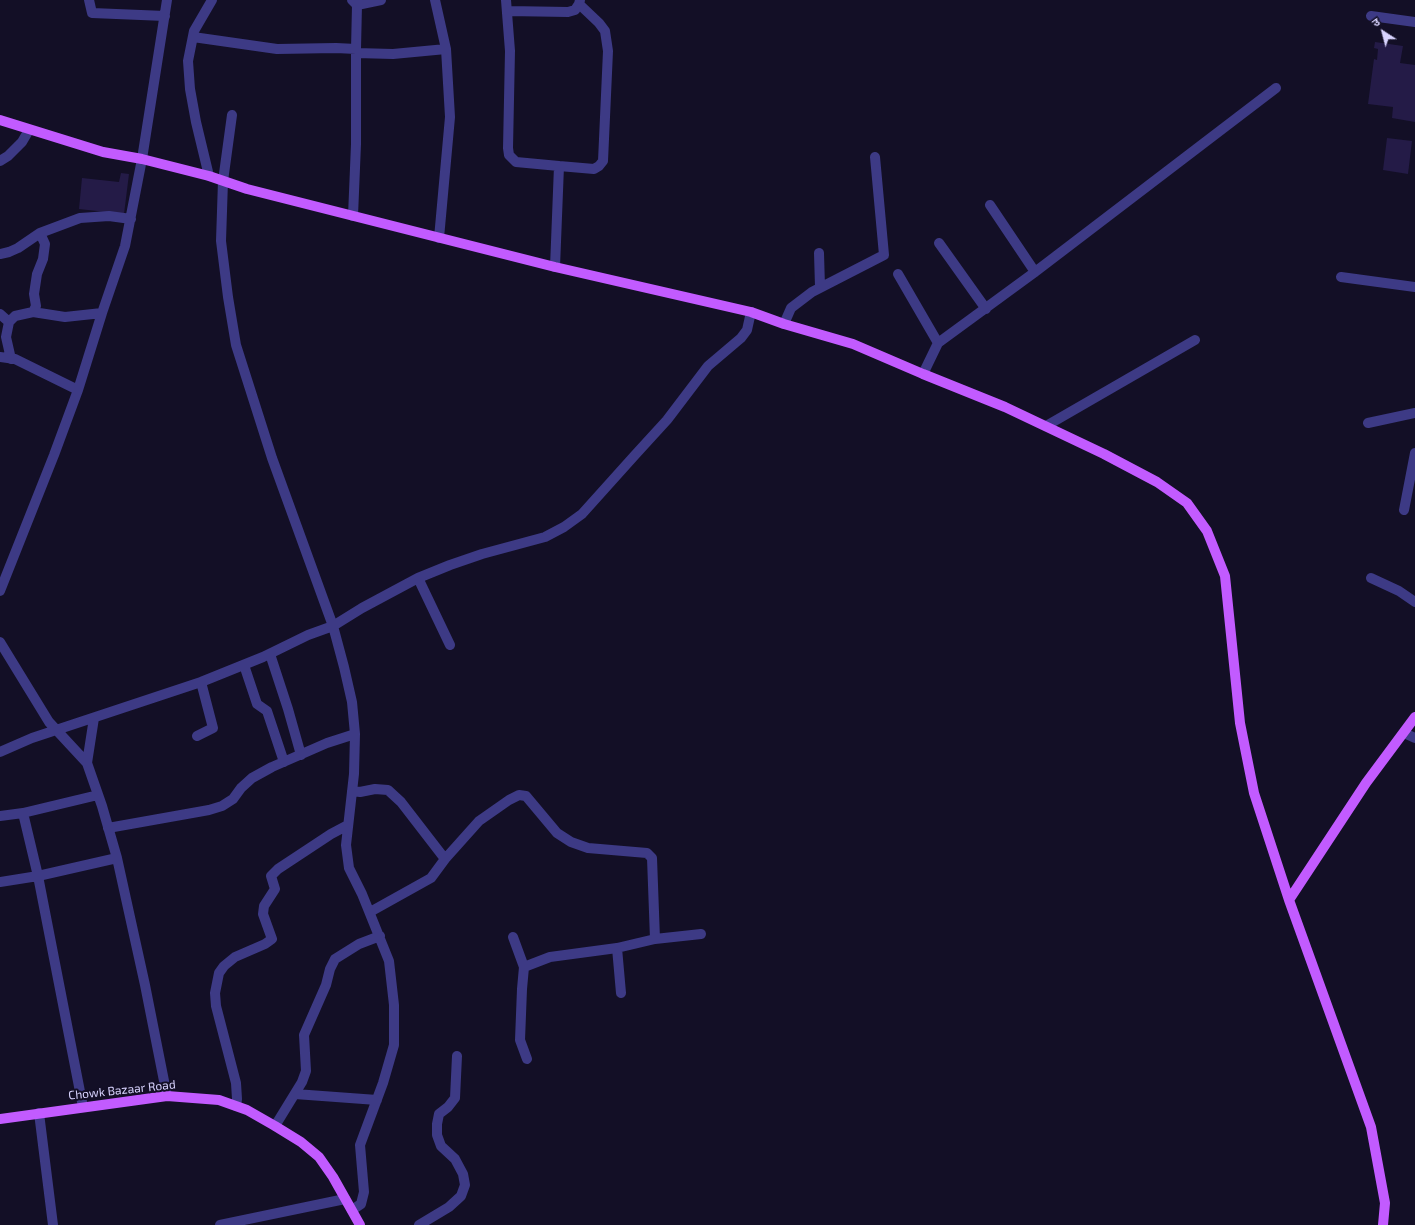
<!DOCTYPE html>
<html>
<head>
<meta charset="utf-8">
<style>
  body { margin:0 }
  #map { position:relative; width:1415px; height:1225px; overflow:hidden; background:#130f26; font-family:"Exo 2","Noto Sans Devanagari",sans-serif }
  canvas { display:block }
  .north { position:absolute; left:1363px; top:12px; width:40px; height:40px; -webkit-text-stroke:3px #130f26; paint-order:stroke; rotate:324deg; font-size:11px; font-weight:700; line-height:16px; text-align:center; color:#d9d4ff }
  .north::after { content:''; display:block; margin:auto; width:14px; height:18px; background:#d9d4ff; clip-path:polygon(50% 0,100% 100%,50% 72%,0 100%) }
</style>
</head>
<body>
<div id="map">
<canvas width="1415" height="1225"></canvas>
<div class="north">उ</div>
</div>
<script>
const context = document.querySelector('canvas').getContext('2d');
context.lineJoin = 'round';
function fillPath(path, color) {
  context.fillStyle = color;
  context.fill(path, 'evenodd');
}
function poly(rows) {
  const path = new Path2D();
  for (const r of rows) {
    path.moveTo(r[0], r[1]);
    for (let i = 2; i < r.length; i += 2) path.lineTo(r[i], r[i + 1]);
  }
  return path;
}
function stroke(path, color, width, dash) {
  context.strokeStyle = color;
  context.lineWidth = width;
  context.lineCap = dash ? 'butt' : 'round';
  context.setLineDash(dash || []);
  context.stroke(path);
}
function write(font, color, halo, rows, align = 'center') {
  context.font = font + ' "Exo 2",sans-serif';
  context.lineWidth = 4;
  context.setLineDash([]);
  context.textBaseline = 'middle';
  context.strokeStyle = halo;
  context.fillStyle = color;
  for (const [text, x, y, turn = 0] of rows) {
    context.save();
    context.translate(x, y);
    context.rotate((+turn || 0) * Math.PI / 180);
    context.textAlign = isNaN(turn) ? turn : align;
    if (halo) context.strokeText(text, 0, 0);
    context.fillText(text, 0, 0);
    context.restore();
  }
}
const building = poly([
  [1375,42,1403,46,1400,63,1415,65,1415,122,1392,118,1393,107,1368,104,1374,59,1377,60,1378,49,1374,48],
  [1387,138,1412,141,1408,174,1383,170],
  [121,173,129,174,124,214,79,209,82,178,119,182]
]);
const minor = poly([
  [89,0,92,13,165,16],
  [352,0,357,5,356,49],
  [435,0,446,49,450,117,439,238],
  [506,0,510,51,508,148,509,155,516,162,559,166,555,267],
  [357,5,381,0],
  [508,11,568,12,575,10,579,4,580,0],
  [1371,16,1415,22],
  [193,37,277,49,336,48,356,49,356,53],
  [232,115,223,181,221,241,228,297,236,345,272,458,333,626,344,667,352,702,355,734,354,774,346,845,349,868,362,894,389,961,394,1005,394,1045,383,1083,360,1145,364,1192,361,1204,352,1210],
  [0,161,8,156,22,142,29,130],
  [559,166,594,169,599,166,603,161,608,51,605,31,599,23,579,4],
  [209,176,196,122,190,89,188,61,194,31,212,0],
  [990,205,1035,272],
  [353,216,356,144,356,53,393,54,446,49],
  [939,243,986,309],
  [819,253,820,287],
  [0,254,9,252,18,248,40,233,80,218,109,216,131,219],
  [898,274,938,343],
  [1341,277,1415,287],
  [33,312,65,317,102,313],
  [0,314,9,322],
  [784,324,791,308,812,292,884,255,875,157],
  [0,357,15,359,78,390],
  [11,359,6,337,9,322,15,316,33,312,36,306,34,294,37,274,43,259,45,244,40,233],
  [923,374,938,343,1035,272,1276,88],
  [1368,423,1415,413],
  [1046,426,1195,340],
  [1404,510,1415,453],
  [418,578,450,645],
  [1371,578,1399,591,1415,602],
  [0,591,54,455,78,390,102,313,125,246,142,159,167,0],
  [0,642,49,722,87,763,102,806,117,858,145,985,167,1096],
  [270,654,288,709,301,755],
  [244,665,257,704,267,711,284,762],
  [1404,733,1415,738],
  [197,736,213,728,201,682],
  [0,752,32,738,201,682,263,657,308,635,333,626,362,608,418,578,450,565,482,554,545,537,564,527,582,514,635,455,667,420,708,366,741,338,747,330,751,312],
  [87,763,94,718],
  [352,791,360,792,375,789,388,790,401,802,445,859],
  [23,813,38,876,117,858],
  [0,816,23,813,98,795],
  [108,828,209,810,222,806,233,799,241,788,252,778,272,767,327,743,355,734],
  [0,882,38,876,83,1107],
  [370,912,431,878,445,859,479,821,509,800,519,795,526,796,557,833,571,842,588,848,647,853,652,858,655,939],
  [513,937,524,967],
  [617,948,621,993],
  [527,1059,520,1040,522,989,524,967,550,957,617,948,655,939,701,934],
  [295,1094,377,1100],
  [236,1106,237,1099,236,1083,216,1006,215,993,219,973,224,966,235,957,265,944,272,939,263,914,264,906,275,889,271,876,278,869,331,834,348,825],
  [39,1113,53,1225],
  [275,1126,302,1082,306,1071,304,1035,326,985,330,969,335,959,359,944,380,936],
  [220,1225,345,1199],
  [419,1225,449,1207,461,1196,465,1185,463,1174,455,1159,441,1146,437,1135,437,1124,439,1114,448,1107,455,1098,457,1056]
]);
const major = poly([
  [0,120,103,152,142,159,209,176,247,189,555,267,751,312,784,324,853,344,923,374,1005,407,1104,454,1157,482,1187,503,1207,531,1225,576,1240,723,1254,793,1289,900,1371,1127,1385,1203,1383,1225],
  [1289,900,1366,783,1415,717],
  [0,1119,167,1096,219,1100,247,1110,275,1126,301,1142,319,1157,333,1177,360,1225]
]);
const streetNames = [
  ["Chowk Bazaar Road",122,1090,-6]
];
fillPath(building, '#241b47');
stroke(minor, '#3d3a85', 10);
stroke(major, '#c25bff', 10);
write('12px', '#d9d4ff', '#130f26', streetNames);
</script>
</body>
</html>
